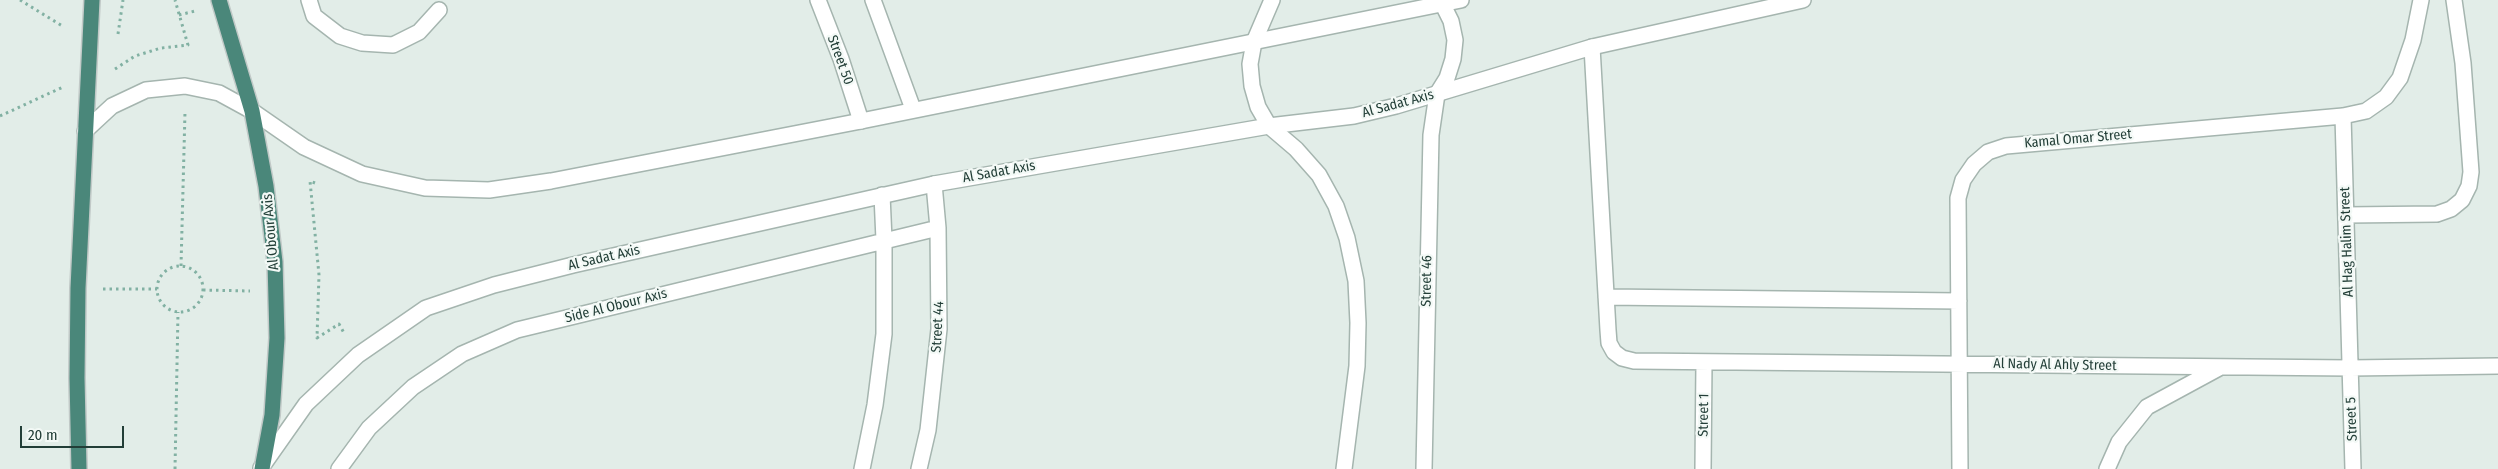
<!DOCTYPE html>
<html>
<head>
<meta charset="utf-8">
<style>
  body { margin:0 }
  #map { position:relative; width:2498px; height:469px; overflow:hidden; background:#e2ede8; font-family:"Fira Sans Condensed",sans-serif }
  canvas { display:block }
  .scale { position:absolute; left:20px; top:426px; width:104px; height:22px; box-sizing:border-box; border:2px solid #223e37; border-top:0; padding-left:6px; font-size:15px; line-height:18px; white-space:nowrap; color:#223e37; -webkit-text-stroke:4px #f3f9f6; paint-order:stroke }
</style>
</head>
<body>
<div id="map">
<canvas width="2498" height="469"></canvas>
<div class="scale">20 m</div>
</div>
<script>
const context = document.querySelector('canvas').getContext('2d');
context.lineJoin = 'round';
function poly(rows) {
  const path = new Path2D();
  for (const r of rows) {
    if (r.length === 3) {
      path.moveTo(r[0] + r[2], r[1]);
      path.arc(r[0], r[1], r[2], 0, 2 * Math.PI);
      continue;
    }
    path.moveTo(r[0], r[1]);
    for (let i = 2; i < r.length; i += 2) path.lineTo(r[i], r[i + 1]);
  }
  return path;
}
function stroke(path, color, width, dash) {
  context.strokeStyle = color;
  context.lineWidth = width;
  context.lineCap = dash ? 'butt' : 'round';
  context.setLineDash(dash || []);
  context.stroke(path);
}
function write(font, color, halo, rows, align = 'center') {
  context.font = font + ' "Fira Sans Condensed",sans-serif';
  context.lineWidth = 4.5;
  context.setLineDash([]);
  context.textBaseline = 'middle';
  context.strokeStyle = halo;
  context.fillStyle = color;
  for (const [text, x, y, turn = 0] of rows) {
    context.save();
    context.translate(x, y);
    context.rotate((+turn || 0) * Math.PI / 180);
    context.textAlign = isNaN(turn) ? turn : align;
    if (halo) context.strokeText(text, 0, 0);
    context.fillText(text, 0, 0);
    context.restore();
  }
}
const path = poly([
  [20,0,64,27],
  [179,15,195,11],
  [118,34,123,0],
  [115,69,135,56,161,48,188,45,175,0],
  [0,116,63,87],
  [315,183,310,181,319,275,317,338,339,324,344,333],
  [181,266,185,112],
  [180,289,23],
  [103,289,157,289],
  [203,290,250,291],
  [175,469,178,312]
]);
const minor = poly([
  [309,0,314,16,340,36,362,43,393,45,419,32,439,10],
  [818,0,841,59,861,121],
  [873,0,913,109],
  [1272,0,1254,42,1250,64,1252,86,1258,107,1269,126,1296,149,1319,175,1336,206,1347,238,1356,281,1358,323,1357,366,1344,469],
  [1592,47,1608,330,1609,343,1614,352,1622,358,1634,361,2350,368,2498,366],
  [2343,116,2353,469],
  [2346,215,2437,214,2451,209,2462,200,2469,186,2471,172,2463,63,2454,0],
  [1606,297,1959,301],
  [339,469,369,428,413,387,462,354,517,330,938,228],
  [862,469,875,405,884,334,884,240,882,195],
  [919,469,928,430,939,329,938,228,934,184],
  [1424,469,1431,135,1437,94,1447,78,1453,59,1455,40,1451,21,1442,3,1438,0],
  [1703,469,1704,362],
  [1960,469,1958,198,1963,180,1974,164,1988,152,2006,146,2343,116,2366,111,2386,97,2400,78,2413,40,2421,0],
  [2107,469,2119,442,2147,407,2219,368]
]);
const tertiary = poly([
  [85,131,112,106,146,90,185,86,219,93,252,111,304,147,362,174,425,188,489,190,551,181,861,121,1461,0],
  [261,468,306,404,358,355,426,308,494,285,573,265,934,184,1269,126,1354,116,1396,106,1592,47,1803,0]
]);
const trunk = poly([
  [219,0,252,111,266,186,275,262,277,338,272,415,262,469],
  [79,469,77,378,78,288,92,0]
]);
const streetNames = [
  ["Street 50",840,60,70],
  ["Al Sadat Axis",1398,104,-15],
  ["Kamal Omar Street",2078,139,-5],
  ["Al Sadat Axis",999,172,-10],
  ["Al Obour Axis",271,232,-95],
  ["Al Hag Halim Street",2347,242,-92],
  ["Al Sadat Axis",604,258,-13],
  ["Street 46",1427,281,-89],
  ["Side Al Obour Axis",616,306,-14],
  ["Street 44",938,327,-87],
  ["Al Nady Al Ahly Street",2055,365,1],
  ["Street 1",1704,415,-89],
  ["Street 5",2352,419,-92]
];
stroke(minor, '#a5b5af', 18);
stroke(tertiary, '#a5b5af', 18);
stroke(trunk, '#c1c9c7', 18);
stroke(path, '#82b1a3', 3, [2.5, 4]);
stroke(minor, '#fff', 15);
stroke(tertiary, '#fff', 15);
stroke(trunk, '#4a877a', 15);
write('14px', '#223e37', '#f3f9f6', streetNames);
</script>
</body>
</html>
